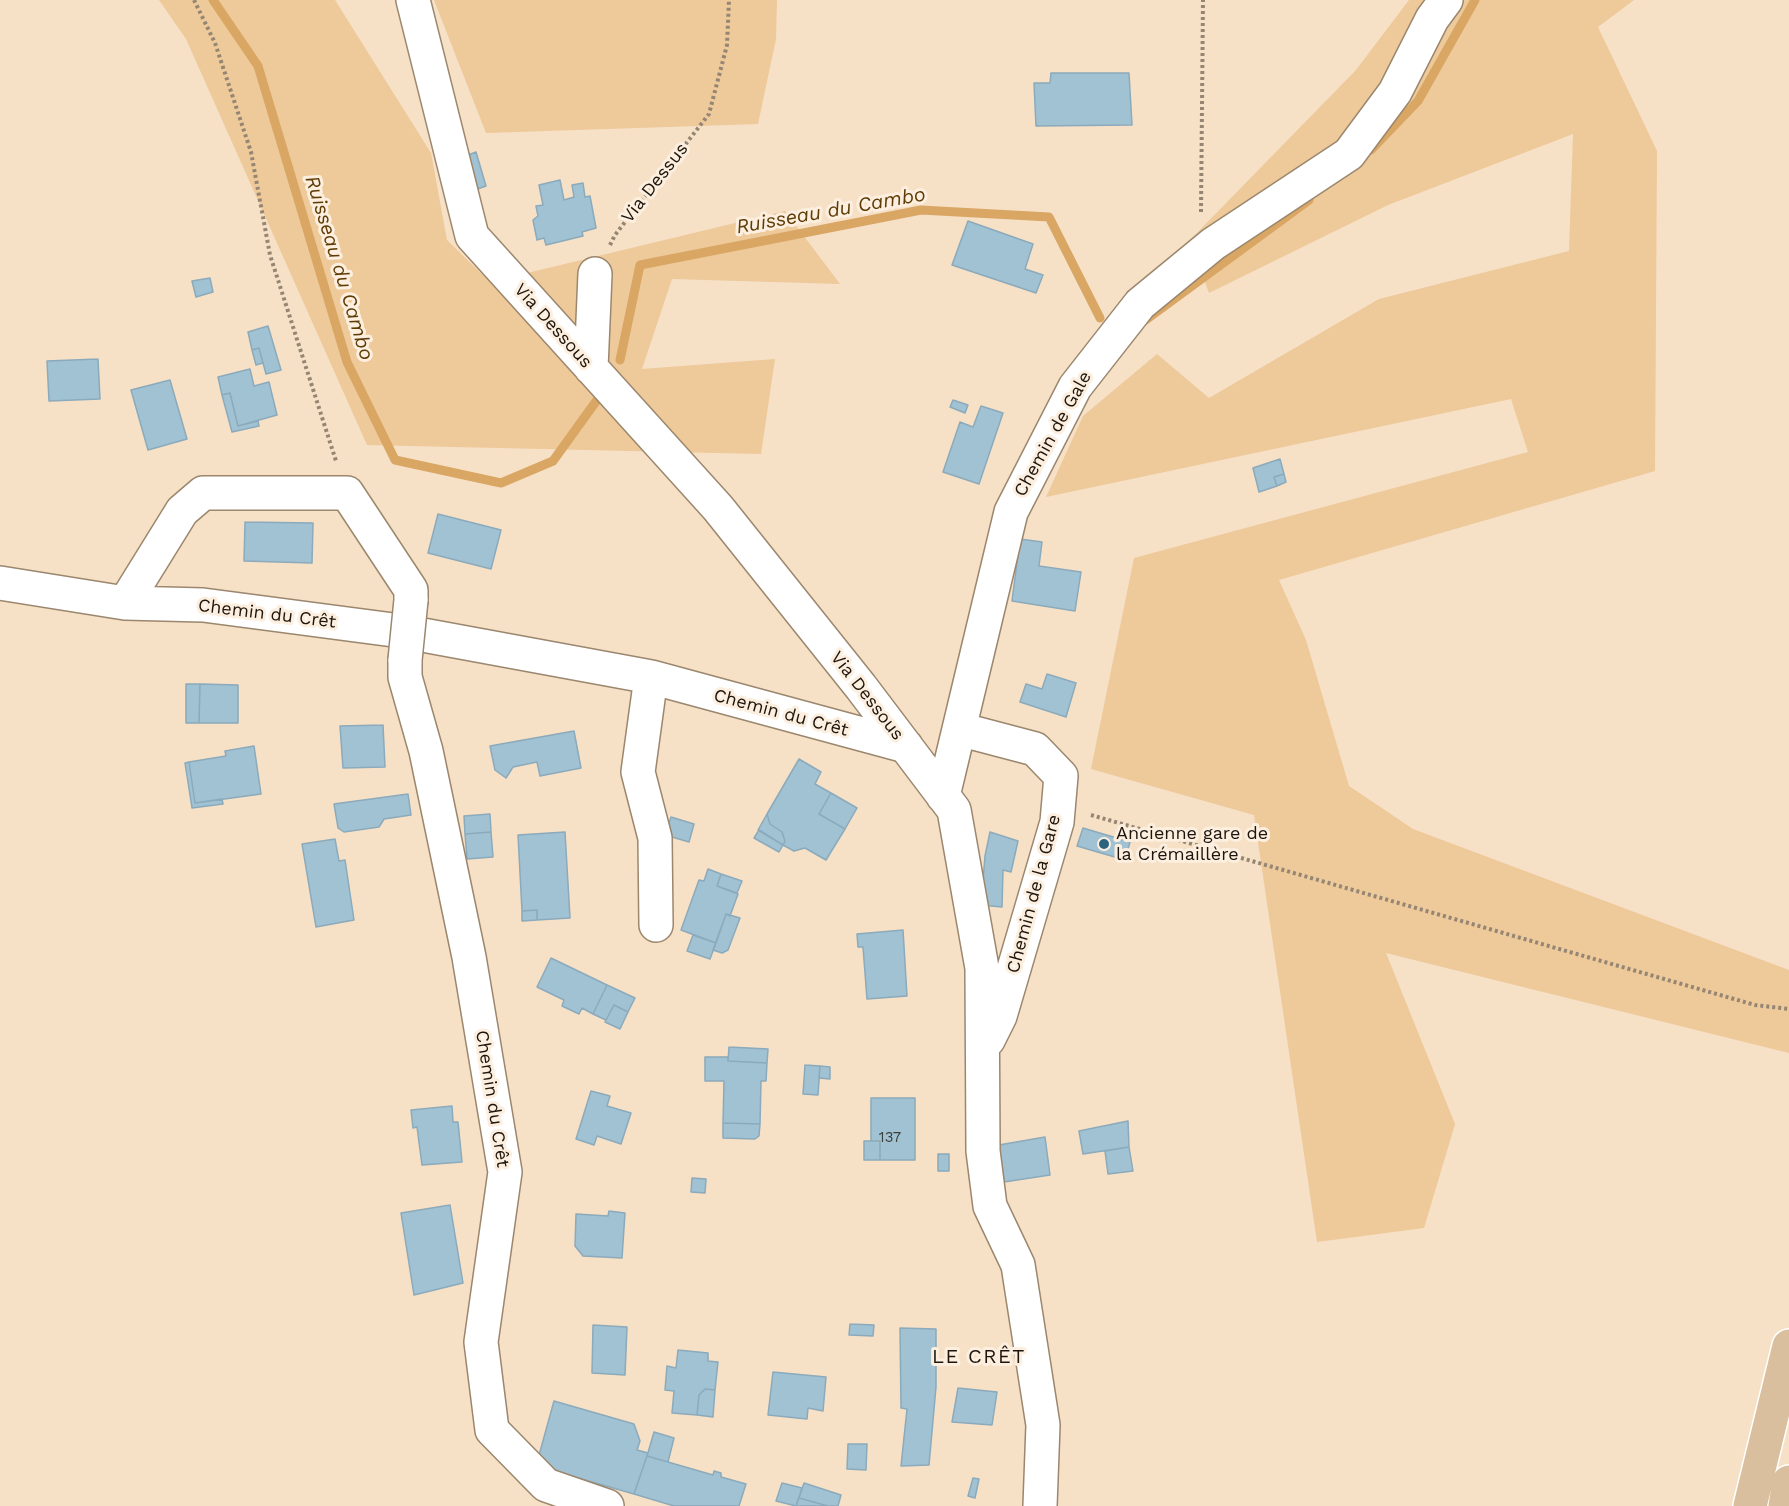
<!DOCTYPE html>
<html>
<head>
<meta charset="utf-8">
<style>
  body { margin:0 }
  canvas { display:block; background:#f6e0c6 }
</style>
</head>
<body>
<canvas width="1789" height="1506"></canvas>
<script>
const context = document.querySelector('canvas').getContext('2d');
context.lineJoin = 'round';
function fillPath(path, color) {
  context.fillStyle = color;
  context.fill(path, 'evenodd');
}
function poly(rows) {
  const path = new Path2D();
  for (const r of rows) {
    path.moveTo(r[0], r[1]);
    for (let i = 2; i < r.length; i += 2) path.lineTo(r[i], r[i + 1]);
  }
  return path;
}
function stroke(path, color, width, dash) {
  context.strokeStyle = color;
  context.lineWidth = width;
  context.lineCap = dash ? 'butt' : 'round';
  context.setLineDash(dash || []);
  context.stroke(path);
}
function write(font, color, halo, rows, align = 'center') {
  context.font = font + ' "Work Sans",sans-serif';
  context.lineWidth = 6;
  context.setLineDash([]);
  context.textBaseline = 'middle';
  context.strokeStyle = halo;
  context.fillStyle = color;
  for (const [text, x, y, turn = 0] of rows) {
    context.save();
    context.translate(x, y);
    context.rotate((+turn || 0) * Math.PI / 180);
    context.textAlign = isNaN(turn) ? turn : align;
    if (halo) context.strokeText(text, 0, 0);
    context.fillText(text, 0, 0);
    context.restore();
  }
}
const green = poly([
  [159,0,335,0,431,153,447,240,490,282,785,211,840,284,672,279,642,369,775,359,761,454,367,445,186,39],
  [434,0,777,0,776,39,758,124,486,133],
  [1409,0,1634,0,1598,27,1657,151,1655,471,1279,580,1306,640,1349,786,1413,829,1789,970,1789,1053,1386,953,1455,1124,1424,1228,1317,1242,1254,815,1091,769,1134,558,1528,452,1511,399,1046,497,1083,416,1157,354,1209,398,1379,299,1569,251,1573,134,1388,205,1209,293,1190,240,1356,70]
]);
const stream = poly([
  [213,0,258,66,347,362,395,460,501,483,553,461,597,400],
  [1371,150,1418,101,1475,0],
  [1144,321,1309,200],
  [620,360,640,265,921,210,1049,217,1100,318]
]);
const building = poly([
  [1051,73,1129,73,1132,125,1036,126,1034,83,1050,83,1051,73],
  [476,152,486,186,469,192,458,159,476,152],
  [560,180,564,200,574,197,572,185,583,183,585,197,590,196,596,228,582,232,583,236,546,245,544,238,537,240,533,220,538,216,536,206,543,205,539,185,560,180],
  [968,221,1033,244,1025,269,1043,275,1036,293,952,265,968,221],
  [210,278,213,292,196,297,192,281,210,278],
  [268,326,281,370,266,374,259,348,252,350,248,332,268,326],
  [259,348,263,363,256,365,252,350,259,348],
  [98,359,100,399,49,401,47,361,98,359],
  [250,369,254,386,269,382,277,415,238,426,230,393,222,395,218,377,250,369],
  [170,380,187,439,148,450,131,390,170,380],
  [230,393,238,426,258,421,259,426,232,432,222,395,230,393],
  [953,400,968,405,965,413,950,407,953,400],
  [981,406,1003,413,979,484,943,472,960,422,973,427,981,406],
  [1280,459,1284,474,1274,477,1277,486,1259,492,1253,468,1280,459],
  [1284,474,1286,482,1277,486,1274,477,1284,474],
  [438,514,501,530,491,569,428,553,438,514],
  [245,522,313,523,312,563,244,561,245,522],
  [1020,539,1042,542,1039,566,1081,572,1075,611,1012,601,1020,539],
  [1047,674,1076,683,1066,717,1020,702,1026,684,1042,689,1047,674],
  [186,684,200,684,199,723,186,723,186,684],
  [200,684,238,685,238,723,199,723,200,684],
  [383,725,385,767,343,768,340,726,383,725],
  [574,731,581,768,540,776,537,762,513,767,506,778,495,770,490,746,574,731],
  [254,746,261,794,195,803,189,762,226,756,225,751,254,746],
  [799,759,821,772,815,784,831,793,819,814,845,829,826,860,805,848,794,851,783,845,785,841,782,832,770,824,767,814,799,759],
  [189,762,195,803,222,799,223,804,192,808,185,763,189,762],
  [831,793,857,808,845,829,819,814,831,793],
  [408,794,411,815,384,819,379,827,344,832,338,828,334,804,408,794],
  [490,814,491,832,465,834,464,816,490,814],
  [767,814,770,824,782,832,785,841,783,845,758,830,767,814],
  [671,817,694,824,689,842,665,835,671,817],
  [1083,828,1130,842,1125,860,1077,846,1083,828],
  [759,830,783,845,779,852,754,838,759,830],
  [491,832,493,857,467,859,465,834,491,832],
  [565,832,570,918,537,920,537,910,522,911,518,835,565,832],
  [990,832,1018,841,1011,872,1003,870,1002,907,981,905,985,856,990,832],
  [335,839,339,861,345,860,354,920,316,927,302,844,335,839],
  [708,869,721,874,717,886,738,894,730,916,726,914,716,943,681,930,699,880,704,881,708,869],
  [721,874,742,881,737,893,717,886,721,874],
  [537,910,537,920,522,921,522,911,537,910],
  [726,914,740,918,728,950,722,953,713,950,726,914],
  [903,930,907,996,867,999,863,947,858,947,857,934,903,930],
  [693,935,716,943,710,959,687,951,693,935],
  [551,958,607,985,593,1014,582,1008,579,1014,562,1006,564,1000,537,987,551,958],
  [607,985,635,998,628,1012,614,1005,606,1020,593,1014,607,985],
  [614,1005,628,1012,620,1029,605,1022,614,1005],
  [729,1047,768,1049,767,1063,728,1061,729,1047],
  [705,1057,728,1057,728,1061,767,1063,766,1081,761,1081,760,1124,723,1123,724,1081,705,1081,705,1057],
  [805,1065,820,1066,818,1095,803,1094,805,1065],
  [820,1066,830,1067,830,1079,819,1078,820,1066],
  [591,1091,610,1096,607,1106,631,1113,621,1144,597,1136,594,1145,576,1139,591,1091],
  [871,1098,915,1098,915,1160,880,1160,880,1141,871,1141,871,1098],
  [452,1106,453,1122,458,1122,462,1162,422,1165,417,1127,413,1128,411,1110,452,1106],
  [1128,1121,1129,1147,1083,1154,1079,1131,1128,1121],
  [723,1123,760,1124,759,1136,755,1139,723,1138,723,1123],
  [1045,1137,1050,1175,1004,1182,999,1145,1045,1137],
  [864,1141,880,1141,880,1160,864,1160,864,1141],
  [1129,1147,1133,1171,1108,1174,1105,1151,1129,1147],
  [938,1154,949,1154,949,1171,938,1171,938,1154],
  [692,1178,706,1179,705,1193,691,1192,692,1178],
  [450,1205,463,1283,414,1295,401,1213,450,1205],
  [609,1211,625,1213,622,1258,583,1256,575,1246,576,1214,608,1216,609,1211],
  [850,1324,874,1325,873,1336,849,1335,850,1324],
  [593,1325,627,1327,625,1375,592,1373,593,1325],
  [900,1328,936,1329,936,1387,929,1465,901,1466,907,1409,901,1408,900,1328],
  [678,1350,708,1353,708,1361,718,1362,715,1390,705,1389,699,1395,697,1415,672,1413,674,1391,665,1390,667,1366,676,1368,678,1350],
  [773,1372,826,1377,823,1411,808,1408,807,1419,768,1415,773,1372],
  [958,1388,997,1392,992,1425,952,1422,958,1388],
  [705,1389,715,1390,713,1417,697,1415,699,1395,705,1389],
  [554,1401,634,1424,640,1441,637,1450,648,1453,634,1494,536,1466,554,1401],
  [654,1432,674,1438,668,1462,647,1456,654,1432],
  [848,1444,867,1444,866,1470,847,1469,848,1444],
  [647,1456,713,1475,714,1471,721,1473,721,1477,746,1484,739,1506,674,1506,634,1494,647,1456],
  [973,1478,979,1479,975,1498,968,1496,973,1478],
  [782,1483,802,1488,796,1506,776,1501,782,1483],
  [804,1483,841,1495,838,1506,828,1506,799,1498,804,1483],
  [799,1498,828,1506,796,1506,799,1498]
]);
const path = poly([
  [194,0,215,43,251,152,270,255,336,461],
  [1201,212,1203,0],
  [610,245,615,235,709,114,727,45,729,0],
  [1091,815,1755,1005,1789,1009]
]);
const minor = poly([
  [413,0,472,236,718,508,861,687,954,810,982,968,983,1151,990,1206,1018,1265,1043,1425,1040,1506],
  [591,368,595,274],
  [0,583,125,603,182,511,203,493,347,493,411,590,411,600],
  [125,603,203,605,401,631,651,677,906,746],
  [405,660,405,677,426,751,469,957,505,1172,481,1342,492,1430,546,1485,607,1506],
  [651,677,638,772,655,838,656,925],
  [959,729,1035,749,1061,776,1057,822,1000,1016,988,1040],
  [943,796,1011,512,1075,387,1140,304,1213,244,1349,154,1395,92,1432,19,1446,0]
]);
const major = poly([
  [1750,1506,1789,1346],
  [1785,1506,1789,1482]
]);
const minorBridge = poly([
  [405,660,411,600]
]);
const markers = [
  [1104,844,6,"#2c647e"]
];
const numberNames = [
  ["137",890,1138]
];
const streetNames = [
  ["Via Dessus",655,183,-52],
  ["Via Dessous",553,326,48],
  ["Chemin de Gale",1053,434,-61],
  ["Chemin du Crêt",267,614,7],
  ["Via Dessous",867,696,52],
  ["Chemin du Crêt",781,713,15],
  ["Chemin de la Gare",1034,894,-75],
  ["Chemin du Crêt",492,1099,81]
];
const poiNames = [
  ["Ancienne gare de",1116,834],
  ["la Crémaillère",1116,855]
];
const waterNames = [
  ["Ruisseau du Cambo",831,211,-10],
  ["Ruisseau du Cambo",339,268,73]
];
const neighbourhoodNames = [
  ["LE CRÊT",979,1357]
];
fillPath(green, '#eec99a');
stroke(stream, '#d9a664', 9);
fillPath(building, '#a1c2d3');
stroke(building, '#8baabb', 1.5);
stroke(minor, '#9b876e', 36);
stroke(major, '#fff', 36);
stroke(path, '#958673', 4, [3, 3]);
stroke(minor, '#fff', 33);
stroke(major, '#d9bf9d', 33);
stroke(minorBridge, '#9b876e', 36, []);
stroke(minorBridge, '#fff', 33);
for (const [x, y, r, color] of markers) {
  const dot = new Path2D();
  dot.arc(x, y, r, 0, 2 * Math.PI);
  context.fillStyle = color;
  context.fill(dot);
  stroke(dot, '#fcefdf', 2);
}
write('15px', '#3e403e', null, numberNames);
write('18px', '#1d150c', '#fcefdf', streetNames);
write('18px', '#1d150c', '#fcefdf', poiNames, 'left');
write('italic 20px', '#5e3c05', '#fcefdf', waterNames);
context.letterSpacing = '1.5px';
write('20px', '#1d150c', '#fcefdf', neighbourhoodNames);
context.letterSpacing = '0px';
</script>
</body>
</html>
